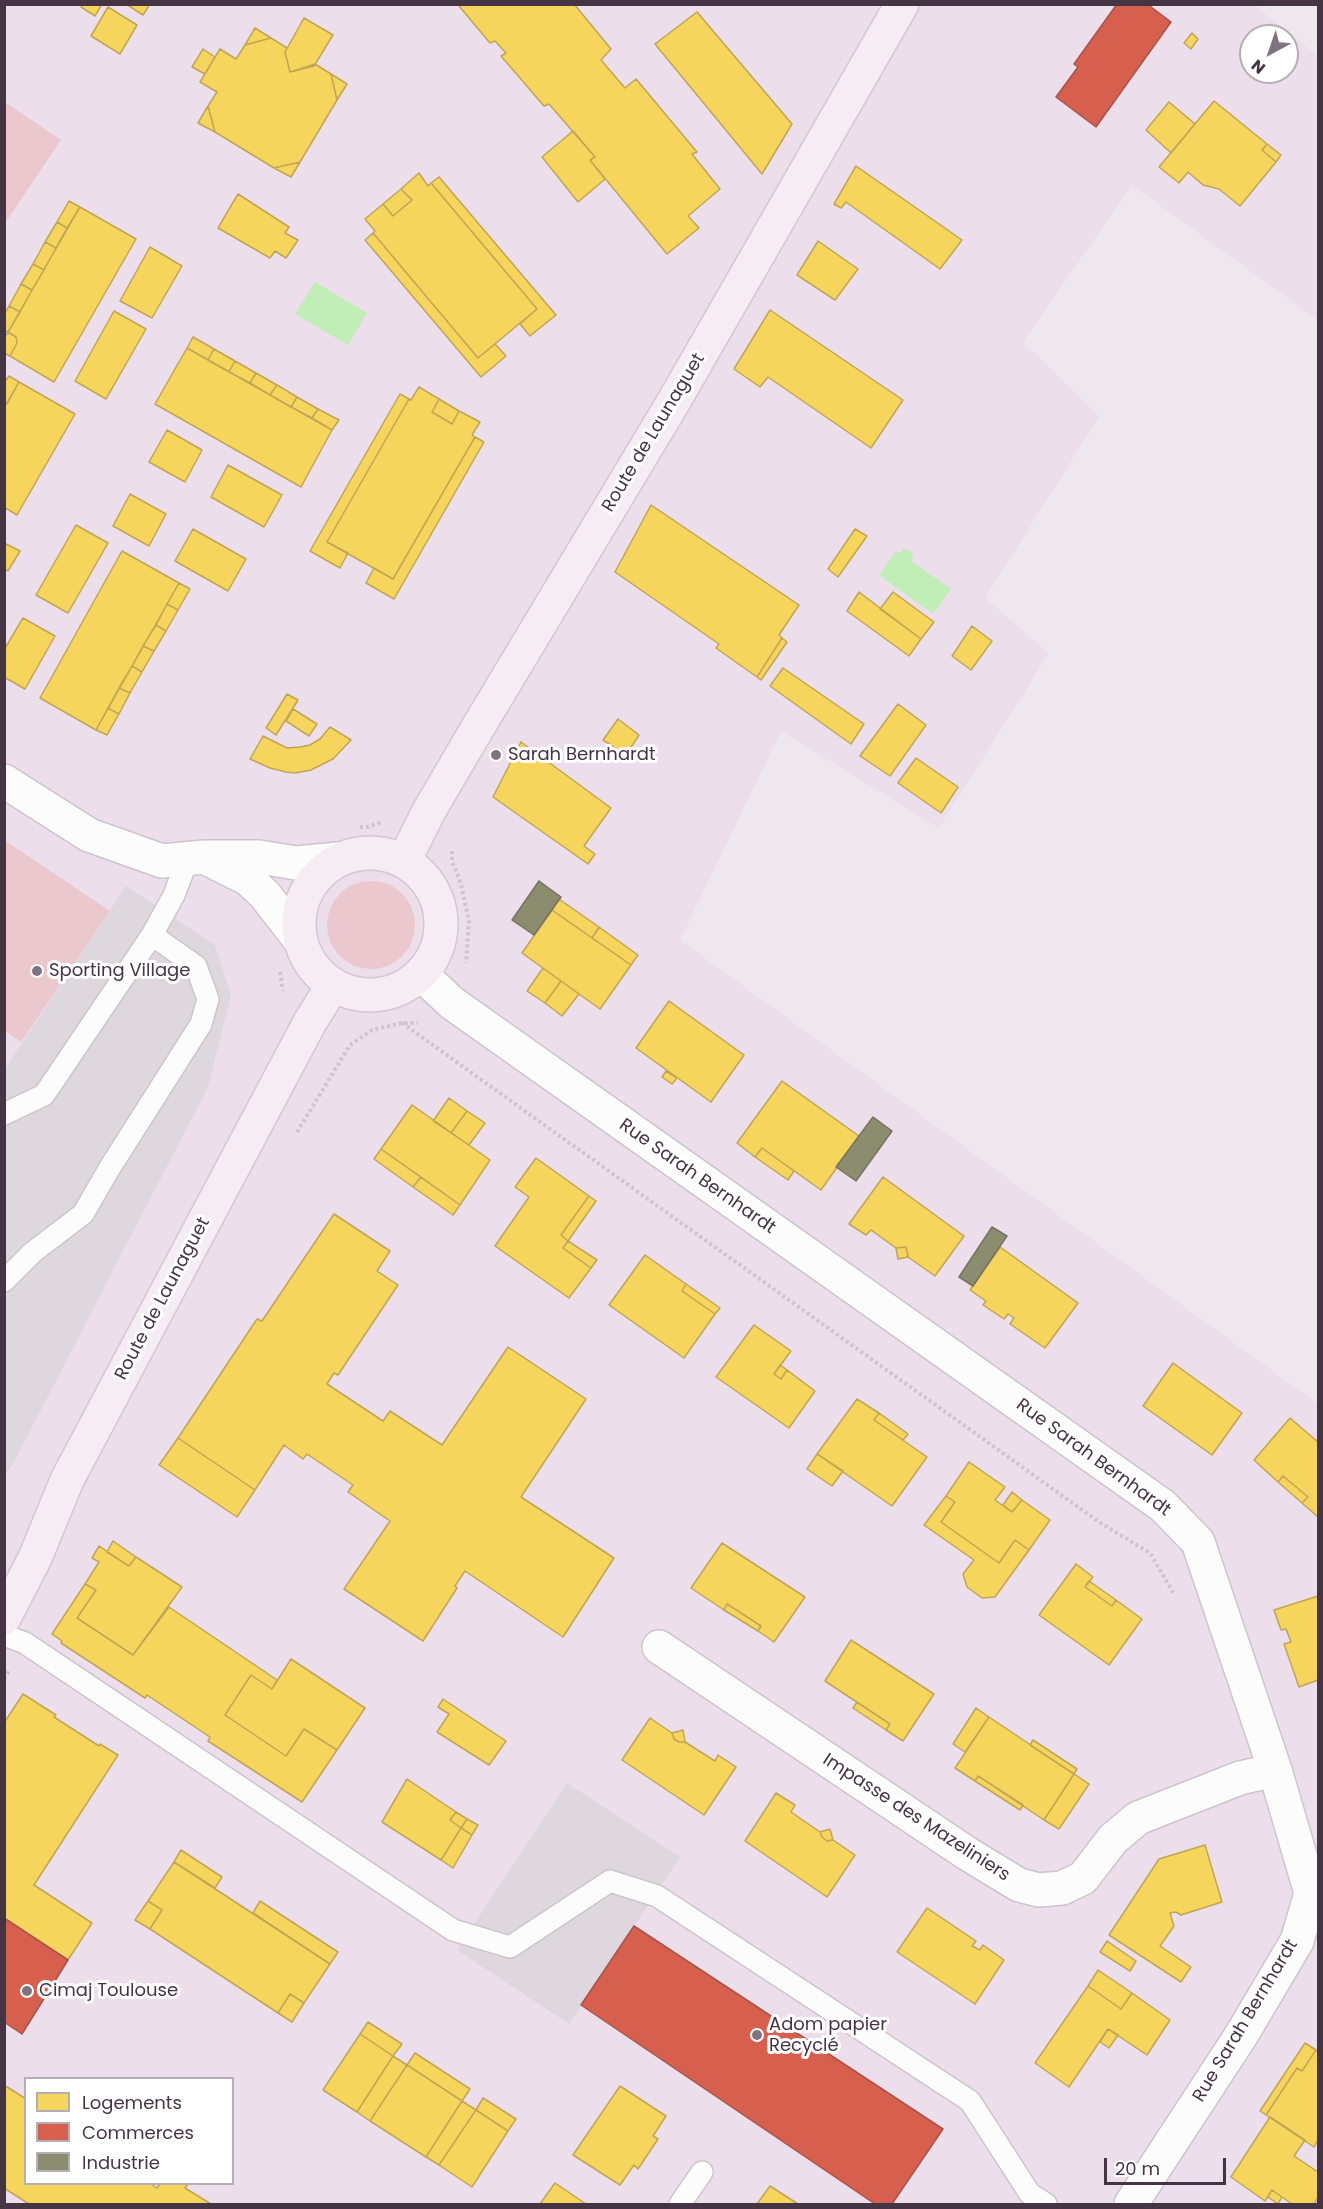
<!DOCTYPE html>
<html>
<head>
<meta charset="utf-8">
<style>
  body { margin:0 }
  #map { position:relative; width:1323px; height:2209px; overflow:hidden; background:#eee8ee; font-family:Poppins,sans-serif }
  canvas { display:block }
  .frame { position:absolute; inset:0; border:6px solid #453444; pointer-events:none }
  .legend { position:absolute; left:24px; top:2077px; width:210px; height:108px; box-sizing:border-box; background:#fff; border:2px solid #b5aeb4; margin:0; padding:8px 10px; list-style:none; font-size:18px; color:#453444 }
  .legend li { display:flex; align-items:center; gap:12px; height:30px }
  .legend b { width:30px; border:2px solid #b5aeb4 }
  .north { position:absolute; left:1239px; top:24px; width:60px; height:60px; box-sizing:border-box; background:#fff; border:2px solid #b5aeb4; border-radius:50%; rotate:220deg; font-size:16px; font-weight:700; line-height:24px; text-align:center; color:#453444 }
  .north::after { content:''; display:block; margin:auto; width:21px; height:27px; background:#807380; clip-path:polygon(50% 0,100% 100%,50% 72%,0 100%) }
  .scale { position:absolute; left:1104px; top:2158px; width:122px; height:27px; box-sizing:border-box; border:3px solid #453444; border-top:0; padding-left:8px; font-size:18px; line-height:21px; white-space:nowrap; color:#453444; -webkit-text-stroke:4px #fff; paint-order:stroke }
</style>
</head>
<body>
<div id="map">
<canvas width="1323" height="2209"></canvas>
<div class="frame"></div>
<ul class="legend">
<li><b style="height:16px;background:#f6d55c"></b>Logements</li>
<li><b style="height:16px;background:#d6604d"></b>Commerces</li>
<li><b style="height:16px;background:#8c8c6e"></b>Industrie</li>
</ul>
<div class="north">N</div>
<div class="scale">20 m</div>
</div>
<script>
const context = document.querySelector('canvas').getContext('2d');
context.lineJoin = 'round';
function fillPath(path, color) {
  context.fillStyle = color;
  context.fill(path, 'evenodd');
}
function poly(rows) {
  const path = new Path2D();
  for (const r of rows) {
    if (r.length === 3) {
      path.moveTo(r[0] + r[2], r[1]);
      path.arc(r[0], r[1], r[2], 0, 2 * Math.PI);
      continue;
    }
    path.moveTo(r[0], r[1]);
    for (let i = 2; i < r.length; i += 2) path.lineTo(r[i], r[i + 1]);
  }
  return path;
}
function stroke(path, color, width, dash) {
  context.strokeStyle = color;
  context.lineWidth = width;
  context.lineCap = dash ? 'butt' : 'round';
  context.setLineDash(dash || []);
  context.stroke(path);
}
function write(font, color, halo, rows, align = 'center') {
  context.font = font + ' Poppins,sans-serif';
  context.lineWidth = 6;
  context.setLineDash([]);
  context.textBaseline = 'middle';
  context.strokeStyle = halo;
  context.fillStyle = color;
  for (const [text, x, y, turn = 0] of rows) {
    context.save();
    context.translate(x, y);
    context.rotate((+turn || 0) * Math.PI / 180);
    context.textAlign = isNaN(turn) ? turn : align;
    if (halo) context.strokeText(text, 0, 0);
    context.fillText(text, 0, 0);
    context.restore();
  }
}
const residential = poly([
  [5,5,1254,5,1318,56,1318,320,1132,185,1023,342,1099,417,985,598,1049,653,939,828,781,731,680,940,1318,1404,1318,2204,5,2204],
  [1251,36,1287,36,1287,72,1251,72],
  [26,2078,232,2078,232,2184,26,2184]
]);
const green = poly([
  [5,102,61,140,5,223],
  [4,840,110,911,21,1042,5,1031],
  [371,925,44]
]);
const parking = poly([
  [126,886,215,945,231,995,208,1087,13,1464,5,1475,5,1069],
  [567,1783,680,1857,569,2024,457,1950]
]);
const water = poly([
  [315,282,367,313,348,345,295,314],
  [904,548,914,554,911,561,951,589,933,614,879,575,896,551,900,553]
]);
const homes = poly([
  [82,4,102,4,95,16,81,7,82,4],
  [126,4,150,4,143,15,126,4],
  [462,4,574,4,611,49,601,60,625,88,636,79,697,152,692,154,720,189,688,216,699,228,667,254,590,160,595,157,549,104,544,106,501,56,506,53,495,41,490,43,459,6,462,4],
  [108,7,137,25,120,54,91,36,108,7],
  [697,12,792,124,762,174,655,44,697,12],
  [304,18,333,35,314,66,290,72,285,52,304,18],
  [255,28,271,38,245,45,255,28],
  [1192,33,1198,39,1191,49,1184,43,1192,33],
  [271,38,287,48,285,52,290,72,315,64,331,74,337,100,300,162,274,168,215,132,208,106,217,92,200,82,220,49,236,59,245,45,271,38],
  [203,49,215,57,205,74,192,67,203,49],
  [331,74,347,84,337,100,331,74],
  [1214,101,1267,144,1262,150,1276,162,1240,206,1219,189,1203,185,1188,172,1179,183,1159,167,1214,101],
  [1169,102,1195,124,1171,153,1146,130,1169,102],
  [208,106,215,132,198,123,208,106],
  [573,131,595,157,590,160,605,179,578,202,542,157,573,131],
  [1267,144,1281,155,1276,162,1262,150,1267,144],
  [300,162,291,177,274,168,300,162],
  [856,166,962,240,940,269,846,202,841,208,834,204,856,166],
  [419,173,428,186,431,183,537,309,478,358,373,233,375,231,365,219,383,204,393,216,412,200,401,189,419,173],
  [439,177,556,315,530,336,520,324,537,309,431,183,439,177],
  [401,189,412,200,393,216,383,204,401,189],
  [238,194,289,227,285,233,298,240,286,258,275,251,270,258,218,228,238,194],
  [69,201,80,207,67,228,57,222,69,201],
  [80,207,136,239,54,382,10,356,17,343,16,337,8,332,80,207],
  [57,222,67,228,56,248,45,242,57,222],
  [373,233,478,358,495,344,506,356,481,377,365,240,373,233],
  [818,241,858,269,835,300,797,275,818,241],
  [45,242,56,248,44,270,33,264,45,242],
  [150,247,182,266,152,318,120,301,150,247],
  [33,264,44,270,32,290,21,284,33,264],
  [21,284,32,290,20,312,9,306,21,284],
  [9,306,20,312,8,332,4,330,4,315,9,306],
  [770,310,903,400,871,448,768,377,760,387,734,369,770,310],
  [114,311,146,329,106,399,75,381,114,311],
  [8,332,16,337,17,343,10,356,4,353,4,339,8,332],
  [193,337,214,349,208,360,187,348,193,337],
  [187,348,332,430,301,487,155,404,187,348],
  [214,349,235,361,229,372,208,360,214,349],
  [235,361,256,373,250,383,229,372,235,361],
  [256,373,277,385,270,395,250,383,256,373],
  [9,376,19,382,7,404,4,402,4,383,9,376],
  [19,382,75,414,17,515,4,507,4,408,19,382],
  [277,385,297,397,291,407,270,395,277,385],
  [419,387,439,399,432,412,452,424,459,411,480,422,472,435,475,437,393,579,327,542,409,399,411,400,419,387],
  [400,394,409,399,327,542,348,553,340,568,310,551,400,394],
  [297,397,318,409,312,418,291,407,297,397],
  [439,399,459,411,452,424,432,412,439,399],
  [318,409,339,420,332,430,312,418,318,409],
  [167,430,202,450,185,482,149,462,167,430],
  [475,437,484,442,394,599,366,583,374,568,393,579,475,437],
  [228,465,282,495,264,527,211,497,228,465],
  [130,494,166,514,149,546,113,526,130,494],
  [651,505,799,605,779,635,782,638,757,677,716,648,719,644,615,572,651,505],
  [76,525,108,543,68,613,36,595,76,525],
  [193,529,246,559,228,591,175,561,193,529],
  [855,529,867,536,838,577,828,569,855,529],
  [4,543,20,551,8,571,4,568,4,543],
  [122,551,179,583,96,730,40,698,122,551],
  [179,583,190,589,178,610,167,604,179,583],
  [859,592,921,639,909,656,847,611,859,592],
  [893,592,934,622,921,639,880,609,893,592],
  [167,604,178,610,166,631,156,625,167,604],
  [23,618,55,636,25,689,4,677,4,650,23,618],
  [156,625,166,631,154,651,143,646,156,625],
  [972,626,992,641,971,670,952,656,972,626],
  [782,638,787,642,761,680,757,677,782,638],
  [143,646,154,651,142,672,132,666,143,646],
  [132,666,142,672,130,693,119,688,132,666],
  [783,668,864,724,851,744,770,686,783,668],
  [119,688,130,693,119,714,108,708,119,688],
  [287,694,298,700,276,735,266,728,287,694],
  [898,704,926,725,890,776,860,756,898,704],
  [108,708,119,714,107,735,96,730,108,708],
  [293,709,317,724,309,736,286,721,293,709],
  [618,719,639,735,626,755,603,740,618,719],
  [330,727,351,740,333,759,311,770,295,773,286,772,270,768,250,759,263,736,287,748,300,747,310,745,320,739,330,727],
  [521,742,611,808,584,846,595,854,588,864,493,797,521,742],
  [916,758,958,787,941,813,898,783,916,758],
  [559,899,599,927,592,938,552,910,559,899],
  [552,910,631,965,600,1009,522,953,552,910],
  [599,927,638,955,631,965,592,938,599,927],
  [543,968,561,981,545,1003,527,991,543,968],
  [561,981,579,994,562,1016,545,1003,561,981],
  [669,1001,744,1055,711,1102,636,1048,669,1001],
  [666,1071,677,1078,672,1084,662,1077,666,1071],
  [782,1081,859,1136,821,1190,762,1148,755,1157,737,1143,782,1081],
  [449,1098,467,1111,451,1133,433,1121,449,1098],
  [412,1105,490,1160,460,1205,381,1149,412,1105],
  [467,1111,485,1123,469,1145,451,1133,467,1111],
  [762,1148,794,1171,788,1180,755,1157,762,1148],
  [381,1149,421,1177,413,1187,374,1159,381,1149],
  [536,1158,589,1196,561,1235,568,1241,563,1248,591,1268,569,1298,495,1246,529,1197,515,1187,536,1158],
  [421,1177,460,1205,453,1215,413,1187,421,1177],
  [883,1177,964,1236,935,1276,908,1257,906,1247,896,1248,871,1230,866,1235,849,1224,883,1177],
  [589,1196,596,1201,568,1241,561,1235,589,1196],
  [334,1214,390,1251,377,1271,398,1285,338,1375,334,1373,327,1384,383,1421,390,1411,442,1445,508,1347,586,1399,521,1497,614,1558,563,1637,465,1571,455,1586,457,1588,423,1641,344,1589,390,1521,348,1492,353,1485,307,1454,303,1459,284,1445,255,1490,178,1438,257,1319,262,1321,334,1214],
  [568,1241,597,1260,591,1268,563,1248,568,1241],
  [906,1247,908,1257,898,1259,896,1248,906,1247],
  [1000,1247,1078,1303,1045,1348,1010,1324,1014,1318,1008,1314,1004,1319,983,1305,986,1301,970,1290,1000,1247],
  [645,1255,686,1284,682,1291,715,1314,684,1358,609,1305,645,1255],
  [686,1284,720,1308,715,1314,682,1291,686,1284],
  [754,1325,791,1351,774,1374,781,1379,787,1370,815,1391,789,1428,716,1377,754,1325],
  [1173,1363,1242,1413,1212,1455,1143,1406,1173,1363],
  [780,1365,787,1370,781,1379,774,1374,780,1365],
  [857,1399,879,1413,874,1420,927,1457,892,1506,817,1454,857,1399],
  [879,1413,908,1434,903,1440,874,1420,879,1413],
  [1290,1418,1318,1442,1318,1517,1302,1503,1308,1497,1283,1476,1278,1482,1254,1460,1290,1418],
  [178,1438,255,1490,237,1517,159,1465,178,1438],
  [817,1454,843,1471,832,1486,807,1469,817,1454],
  [969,1462,1005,1487,995,1500,1012,1512,1022,1500,1050,1520,1029,1550,1015,1540,999,1563,941,1522,955,1502,946,1496,969,1462],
  [1283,1476,1308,1497,1302,1503,1278,1482,1283,1476],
  [1012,1492,1022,1500,1012,1512,1003,1505,1012,1492],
  [946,1496,955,1502,941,1522,999,1563,1015,1540,1029,1550,995,1597,982,1598,967,1587,963,1574,974,1560,924,1525,946,1496],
  [113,1541,136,1557,129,1566,107,1552,113,1541],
  [722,1543,805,1597,774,1642,758,1631,761,1626,727,1604,724,1610,691,1588,722,1543],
  [99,1546,129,1566,136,1557,182,1587,133,1655,77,1618,96,1590,85,1584,99,1562,92,1558,99,1546],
  [1076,1564,1093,1577,1085,1587,1112,1606,1116,1600,1142,1619,1109,1665,1039,1615,1076,1564],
  [1089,1581,1116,1600,1112,1606,1085,1587,1089,1581],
  [85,1584,96,1590,77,1618,133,1655,169,1607,277,1680,272,1689,251,1675,225,1715,286,1756,304,1729,337,1750,302,1802,208,1741,210,1737,147,1695,145,1698,61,1643,62,1641,52,1634,85,1584],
  [1318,1596,1318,1680,1299,1687,1284,1644,1291,1642,1286,1629,1281,1630,1274,1610,1318,1596],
  [727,1604,761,1626,758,1631,724,1610,727,1604],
  [851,1640,934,1694,903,1741,886,1730,890,1724,825,1681,851,1640],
  [291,1659,365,1708,337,1750,304,1729,286,1756,225,1715,251,1675,272,1689,291,1659],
  [23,1694,56,1715,54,1717,99,1746,100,1744,118,1755,34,1885,92,1923,68,1960,4,1918,4,1723,23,1694],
  [443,1699,506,1741,489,1765,437,1732,449,1714,438,1707,443,1699],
  [857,1702,890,1724,886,1730,853,1708,857,1702],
  [976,1708,989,1717,965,1752,953,1744,976,1708],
  [989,1717,1074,1774,1044,1820,978,1776,975,1781,955,1768,989,1717],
  [650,1718,672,1733,674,1739,679,1742,685,1742,715,1761,718,1755,736,1767,704,1815,622,1760,650,1718],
  [683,1730,685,1742,679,1742,674,1739,672,1733,683,1730],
  [1033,1740,1077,1769,1074,1774,1030,1745,1033,1740],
  [1074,1774,1089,1784,1059,1829,1044,1820,1074,1774],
  [978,1776,1023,1805,1020,1810,975,1781,978,1776],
  [407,1779,456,1812,450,1820,461,1828,441,1860,382,1822,407,1779],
  [776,1793,795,1805,791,1812,820,1832,822,1837,827,1841,833,1840,855,1855,827,1897,745,1841,776,1793],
  [456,1812,467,1819,461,1828,450,1820,456,1812],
  [467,1819,478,1825,472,1835,461,1828,467,1819],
  [461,1828,472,1835,453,1868,441,1860,461,1828],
  [830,1829,833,1840,827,1841,822,1837,820,1832,830,1829],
  [1205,1845,1222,1902,1181,1915,1176,1912,1170,1913,1174,1926,1160,1946,1191,1967,1181,1982,1109,1935,1159,1859,1205,1845],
  [181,1850,222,1877,215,1888,174,1862,181,1850],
  [174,1862,330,1964,304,2003,290,1994,278,2013,150,1929,162,1910,148,1901,174,1862],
  [148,1901,162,1910,150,1929,135,1920,148,1901],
  [260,1901,338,1952,330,1964,253,1913,260,1901],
  [927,1908,976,1941,972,1946,980,1950,983,1945,1004,1960,975,2004,897,1952,927,1908],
  [1107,1941,1136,1961,1130,1971,1100,1952,1107,1941],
  [1098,1970,1132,1993,1121,2009,1088,1986,1098,1970],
  [1088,1986,1121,2009,1132,1993,1170,2020,1147,2055,1108,2029,1069,2087,1035,2063,1088,1986],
  [290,1994,304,2003,292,2022,278,2013,290,1994],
  [368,2022,402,2044,393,2056,360,2034,368,2022],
  [1108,2029,1118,2035,1109,2048,1100,2042,1108,2029],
  [360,2034,393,2056,357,2112,323,2090,360,2034],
  [1305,2043,1316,2050,1302,2071,1297,2068,1266,2115,1260,2111,1305,2043],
  [1316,2050,1318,2052,1318,2140,1314,2147,1266,2115,1297,2068,1302,2071,1316,2050],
  [415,2053,470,2089,462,2101,407,2065,415,2053],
  [393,2056,407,2065,370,2121,357,2112,393,2056],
  [407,2065,462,2101,426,2157,370,2121,407,2065],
  [4,2085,26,2099,26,2184,151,2184,157,2188,160,2184,188,2184,185,2188,211,2204,29,2204,4,2188,4,2085],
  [620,2086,666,2116,653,2136,658,2139,638,2169,634,2165,620,2185,573,2155,620,2086],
  [483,2098,516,2119,508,2131,476,2110,483,2098],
  [462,2101,476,2110,439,2165,426,2157,462,2101],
  [476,2110,508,2131,472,2187,439,2165,476,2110],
  [1270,2117,1305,2140,1294,2156,1318,2172,1318,2197,1314,2204,1292,2204,1272,2190,1265,2201,1231,2177,1270,2117],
  [555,2183,586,2204,540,2204,555,2183],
  [770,2186,798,2204,757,2204,770,2186],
  [1272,2190,1282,2197,1278,2204,1268,2197,1272,2190]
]);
const shops = poly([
  [1117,4,1147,4,1171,22,1096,127,1056,97,1078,67,1074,64,1117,4],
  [4,1918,68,1960,22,2034,4,2022,4,1918],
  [634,1926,943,2129,892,2204,875,2204,581,2005,634,1926]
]);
const industry = poly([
  [539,881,561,897,534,935,512,920,539,881],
  [873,1117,892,1131,856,1181,836,1167,873,1117],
  [992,1227,1007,1236,973,1286,959,1277,992,1227]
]);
const path = poly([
  [360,827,368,827,381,822],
  [452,851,452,861,461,884,469,922,466,963],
  [280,972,283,991],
  [402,1023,1099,1522,1150,1553,1174,1594],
  [297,1132,350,1045,372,1030,402,1023,418,1023],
  [4,1679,10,1669]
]);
const service = poly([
  [4,1114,44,1095,152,935,174,895,188,858],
  [4,1281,33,1252,83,1214,109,1169,201,1024,208,999,196,966,152,935],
  [4,1635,25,1643,453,1930,510,1947,610,1881,657,1896,970,2101,1030,2194,1046,2204],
  [680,2204,702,2172]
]);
const minor = poly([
  [4,781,89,835,162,861,204,857,259,857,296,863,339,859],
  [208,859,248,879,265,895,300,940],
  [421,974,452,1003,1163,1506,1198,1542,1275,1770,1311,1893,1297,1941,1242,2034,1131,2204],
  [659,1647,968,1854,1019,1885,1039,1890,1062,1888,1083,1878,1113,1839,1138,1818,1240,1778,1275,1770]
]);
const secondary = poly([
  [370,924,71],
  [404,861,429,811,474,734,674,401,902,4],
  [4,1618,35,1558,67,1480,310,1022,333,985]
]);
const markers = [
  [496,755,6,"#807380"],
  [37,971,6,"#807380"],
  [27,1991,6,"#807380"],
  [757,2035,6,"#807380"]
];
const streetNames = [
  ["Route de Launaguet",654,433,-59],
  ["Rue Sarah Bernhardt",697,1177,35],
  ["Route de Launaguet",163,1299,-62],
  ["Rue Sarah Bernhardt",1093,1458,36],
  ["Impasse des Mazeliniers",916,1818,33],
  ["Rue Sarah Bernhardt",1246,2021,-59]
];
const poiNames = [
  ["Sarah Bernhardt",508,755],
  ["Sporting Village",49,971],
  ["Cimaj Toulouse",39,1991],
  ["Adom papier",769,2025],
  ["Recyclé",769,2046]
];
fillPath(residential, '#ecdeeb');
fillPath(green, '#ebc7ce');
fillPath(parking, '#ded8de');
fillPath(water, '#c0eeb6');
fillPath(homes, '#f6d55c');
stroke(homes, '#c1a555', 1.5);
fillPath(shops, '#d6604d');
stroke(shops, '#aa534a', 1.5);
fillPath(industry, '#8c8c6e');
stroke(industry, '#777261', 1.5);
stroke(service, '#cdc5cc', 24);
stroke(minor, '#cdc5cc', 36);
stroke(secondary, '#d6c6d3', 36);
stroke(path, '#cec6cd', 4, [3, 3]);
stroke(service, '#fcfcfc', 21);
stroke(minor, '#fcfcfc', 33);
stroke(secondary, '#f6edf4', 33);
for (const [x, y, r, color] of markers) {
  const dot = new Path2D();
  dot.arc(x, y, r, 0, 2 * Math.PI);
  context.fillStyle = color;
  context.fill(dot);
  stroke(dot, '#fff', 2);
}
write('18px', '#453444', '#fff', streetNames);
write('18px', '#453444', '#fff', poiNames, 'left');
</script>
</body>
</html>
